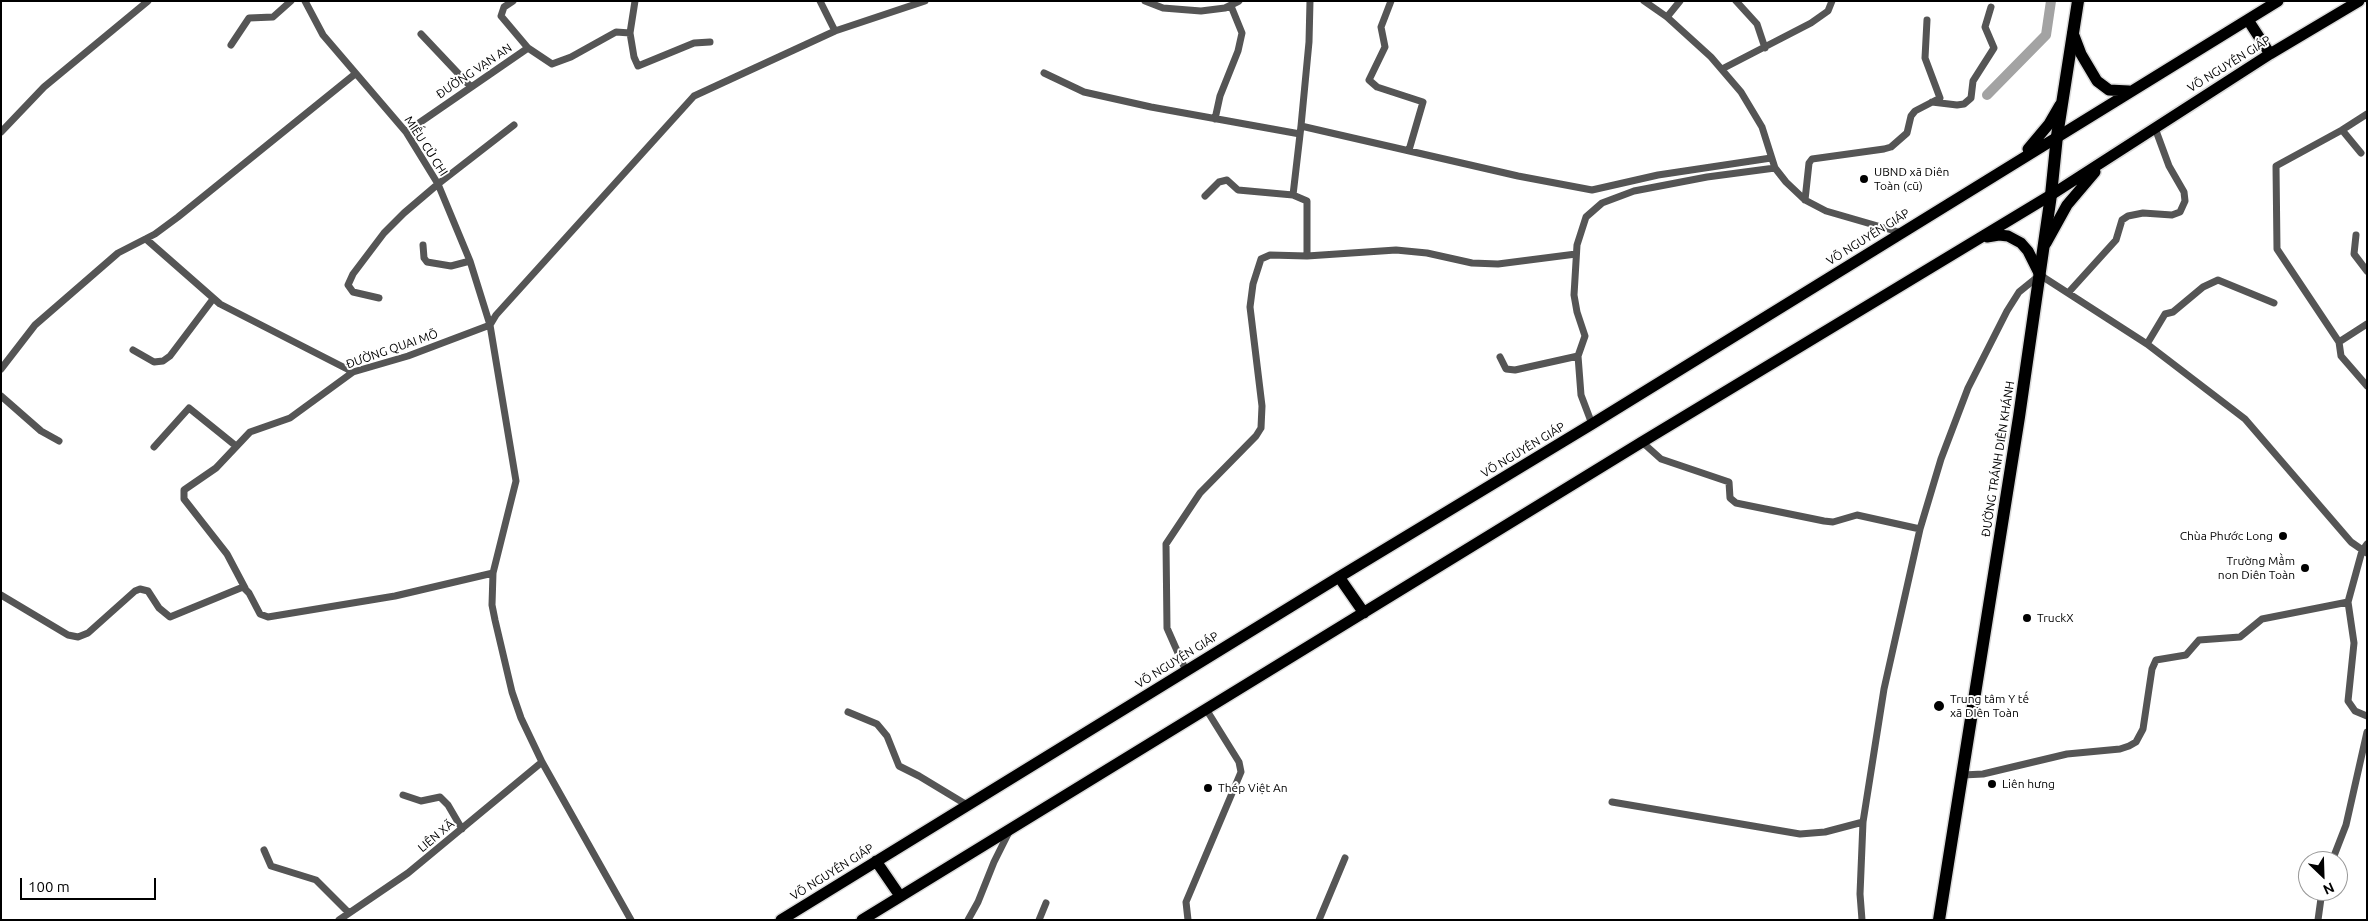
<!DOCTYPE html>
<html>
<head>
<meta charset="utf-8">
<style>
  body { margin:0 }
  #map { position:relative; width:2368px; height:921px; overflow:hidden; background:#fff; font-family:Ubuntu,sans-serif }
  canvas { display:block }
  .frame { position:absolute; inset:0; border:2px solid #000; pointer-events:none }
  .north { position:absolute; left:2298px; top:851px; width:50px; height:50px; box-sizing:border-box; background:#fff; border:1px solid #999; border-radius:50%; rotate:156deg; font-size:14px; font-weight:700; line-height:20px; text-align:center; color:#000 }
  .north::after { content:''; display:block; margin:auto; width:18px; height:22px; background:#000; clip-path:polygon(50% 0,100% 100%,50% 72%,0 100%) }
  .scale { position:absolute; left:20px; top:878px; width:136px; height:22px; box-sizing:border-box; border:2px solid #000; border-top:0; padding-left:6px; font-size:15px; line-height:18px; white-space:nowrap; color:#000; -webkit-text-stroke:4px #fff; paint-order:stroke }
</style>
</head>
<body>
<div id="map">
<canvas width="2368" height="921"></canvas>
<div class="frame"></div>
<div class="north">N</div>
<div class="scale">100 m</div>
</div>
<script>
const context = document.querySelector('canvas').getContext('2d');
context.lineJoin = 'round';
function poly(rows) {
  const path = new Path2D();
  for (const r of rows) {
    path.moveTo(r[0], r[1]);
    for (let i = 2; i < r.length; i += 2) path.lineTo(r[i], r[i + 1]);
  }
  return path;
}
function stroke(path, color, width, dash) {
  context.strokeStyle = color;
  context.lineWidth = width;
  context.lineCap = dash ? 'butt' : 'round';
  context.setLineDash(dash || []);
  context.stroke(path);
}
function write(font, color, halo, rows, align = 'center') {
  context.font = font + ' Ubuntu,sans-serif';
  context.lineWidth = 4;
  context.setLineDash([]);
  context.textBaseline = 'middle';
  context.strokeStyle = halo;
  context.fillStyle = color;
  for (const [text, x, y, turn = 0] of rows) {
    context.save();
    context.translate(x, y);
    context.rotate((+turn || 0) * Math.PI / 180);
    context.textAlign = isNaN(turn) ? turn : align;
    if (halo) context.strokeText(text, 0, 0);
    context.fillText(text, 0, 0);
    context.restore();
  }
}
const canal = poly([
  [1987,95,2046,35,2051,1]
]);
const street = poly([
  [635,1,630,33,634,57,638,66,694,43,710,42],
  [820,1,835,31],
  [1145,1,1163,8,1201,11,1225,8,1239,1],
  [1310,1,1309,42,1301,126,1518,176,1592,190,1658,175,1771,158],
  [1391,1,1381,27,1385,47,1369,80,1377,87,1423,102,1409,150],
  [1644,1,1667,17,1711,57,1741,92,1762,127,1775,168,1786,182,1805,200,1826,211,1902,233],
  [1736,1,1757,24,1765,48],
  [1667,17,1680,1],
  [421,34,471,87],
  [231,45,249,18,273,17,291,1],
  [528,48,552,64,571,57,616,32,630,33],
  [1722,69,1811,23,1828,11,1832,1],
  [1044,73,1084,92,1151,107,1300,134],
  [1932,102,1957,105,1964,104,1971,98,1973,81,1994,48,1985,27,1991,7],
  [2367,114,2342,130,2276,166,2277,249,2339,342,2341,356,2367,386],
  [1215,119,1220,96,1238,51,1242,33,1231,6],
  [1301,126,1293,195,1307,201,1307,256,1396,250,1427,253,1472,263,1498,264,1576,254],
  [2342,130,2361,153],
  [1,132,44,87,148,1],
  [406,132,528,48,501,16,504,7,513,1],
  [1205,196,1219,182,1227,180,1238,190,1293,195],
  [1805,200,1809,163,1812,159,1884,149,1891,147,1907,133,1911,116,1915,111,1940,98,1925,58,1927,20],
  [2356,235,2354,254,2367,271],
  [146,239,220,304,353,372],
  [423,245,424,258,427,262,451,266,470,261],
  [2068,293,2116,240,2122,220,2128,216,2143,213,2172,215,2180,212,2185,201,2184,192,2169,166,2155,128],
  [379,298,353,292,348,285,353,274,384,233,404,213,438,184,514,125],
  [2339,342,2367,324],
  [2147,344,2165,314,2173,312,2203,287,2218,280,2274,303],
  [133,350,154,362,163,361,170,356,213,299],
  [1500,357,1506,369,1515,370,1578,356],
  [1,369,35,325,118,253,155,234,178,217,355,74],
  [1,396,41,431,59,441],
  [1592,424,1581,395,1578,356,1585,336,1577,312,1574,295,1577,245,1586,217,1602,203,1634,191,1707,177,1775,168],
  [1642,442,1661,459,1729,482,1730,498,1736,503,1824,521,1833,522,1857,515,1920,529],
  [154,447,189,408,236,446],
  [2367,544,2362,551,2348,602,2354,643,2348,701,2355,711,2367,716],
  [245,588,227,554,184,499,184,490,216,468,250,432,290,418,353,372,408,356,490,325,470,261,438,184,406,132,323,35,305,1],
  [1,595,68,635,78,637,88,633,135,591,140,589,148,591,159,608,170,617,243,587,249,593,260,614,268,617,395,596,493,573],
  [1186,671,1167,628,1166,544,1200,493,1256,436,1261,428,1262,406,1250,307,1253,284,1261,259,1270,255,1307,256],
  [848,712,877,724,887,736,899,766,919,776,967,805],
  [1963,775,1983,774,2067,754,2120,749,2129,746,2136,742,2143,729,2152,669,2156,660,2186,655,2199,640,2240,637,2262,619,2348,602],
  [403,795,421,801,440,797,448,805,462,829],
  [1612,802,1800,834,1825,832,1863,822],
  [264,850,271,866,316,880,349,913],
  [2332,861,2346,825,2367,732],
  [339,920,408,873,542,762],
  [631,920,542,762,521,718,512,692,495,620,492,605,493,573,516,481,490,325,496,315,694,96,835,31,925,1],
  [968,920,978,902,994,862,1009,832],
  [1039,920,1046,903],
  [1188,920,1186,902,1241,772,1239,762,1206,709],
  [1319,920,1345,858],
  [1862,920,1860,894,1863,822,1884,689,1920,529,1941,459,1968,388,2007,311,2019,292,2040,275,2147,344,2245,419,2351,542,2367,553],
  [2318,920,2322,891]
]);
const primary = poly([
  [2248,20,2270,54],
  [2073,33,2081,54,2097,81,2109,90,2129,91],
  [2028,149,2049,124,2060,105],
  [1987,237,1999,235,2008,236,2021,243,2028,251,2040,275],
  [2046,243,2067,205,2095,172],
  [1339,577,1364,613],
  [876,861,900,896],
  [781,920,1339,577,1592,424,2278,1],
  [862,920,1642,442,2051,195,2270,54,2359,1]
]);
const highway = poly([
  [1939,920,2019,417,2051,195,2057,136,2078,1]
]);
const markers = [
  [1864,179,5,"#000"],
  [2283,536,5,"#000"],
  [2305,568,5,"#000"],
  [2027,618,5,"#000"],
  [1939,706,6,"#000"],
  [1992,784,5,"#000"],
  [1208,788,5,"#000"]
];
const streetNames = [
  ["VÕ NGUYÊN GIÁP",2229,64,-32],
  ["ĐƯỜNG VẠN AN",474,71,-34],
  ["MIẾU CỦ CHI",426,146,57],
  ["VÕ NGUYÊN GIÁP",1868,237,-32],
  ["ĐƯỜNG QUAI MÕ",392,349,-19],
  ["VÕ NGUYÊN GIÁP",1523,450,-31],
  ["ĐƯỜNG TRÁNH DIÊN KHÁNH",1998,459,-81],
  ["VÕ NGUYÊN GIÁP",1177,660,-32],
  ["LIÊN XÃ",436,836,-40],
  ["VÕ NGUYÊN GIÁP",832,872,-32]
];
const poiNames = [
  ["UBND xã Diên",1874,172],
  ["Toàn (cũ)",1874,186],
  ["Chùa Phước Long",2273,536,"right"],
  ["Trường Mầm",2295,561,"right"],
  ["non Diên Toàn",2295,575,"right"],
  ["TruckX",2037,618],
  ["Trung tâm Y tế",1950,699],
  ["xã DIên Toàn",1950,713],
  ["Liên hưng",2002,784],
  ["Thép Việt An",1218,788]
];
stroke(canal, '#a3a3a3', 10);
stroke(primary, '#dbdbdb', 14);
stroke(highway, '#dbdbdb', 15);
stroke(street, '#555', 7);
stroke(primary, '#000', 11);
stroke(highway, '#000', 12);
for (const [x, y, r, color] of markers) {
  const dot = new Path2D();
  dot.arc(x, y, r, 0, 2 * Math.PI);
  context.fillStyle = color;
  context.fill(dot);
  stroke(dot, '#fff', 2);
}
write('12px', '#000', '#fff', streetNames);
write('12px', '#000', '#fff', poiNames, 'left');
</script>
</body>
</html>
